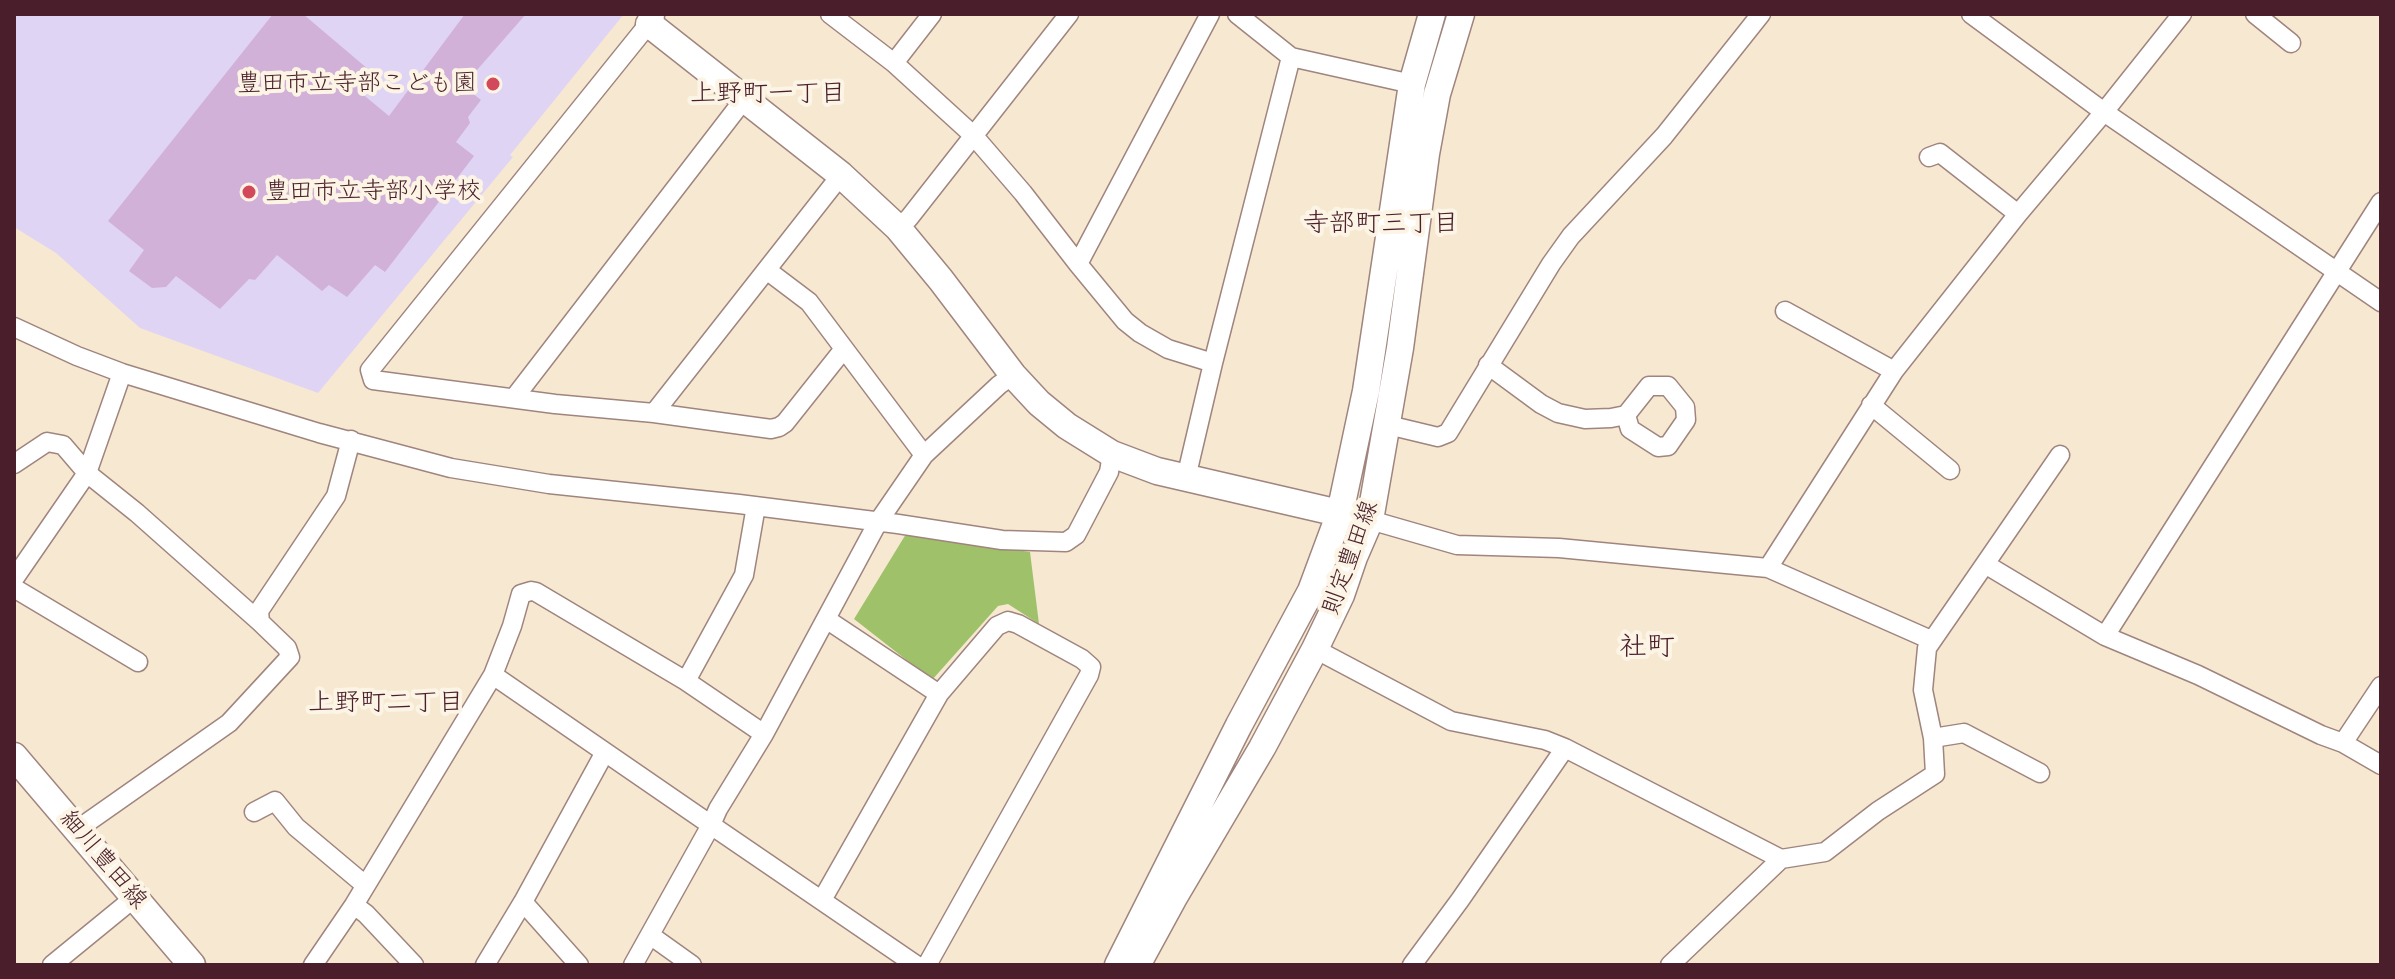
<!DOCTYPE html>
<html>
<head>
<meta charset="utf-8">
<style>
  body { margin:0 }
  #map { position:relative; width:2395px; height:979px; overflow:hidden; background:#f7e9d1; font-family:Itim,sans-serif }
  canvas { display:block }
  .frame { position:absolute; inset:0; border:16px solid #4a1f2b; pointer-events:none }
</style>
</head>
<body>
<div id="map">
<canvas width="2395" height="979"></canvas>
<div class="frame"></div>
</div>
<script>
const context = document.querySelector('canvas').getContext('2d');
context.lineJoin = 'round';
function fillPath(path, color) {
  context.fillStyle = color;
  context.fill(path, 'evenodd');
}
function poly(rows) {
  const path = new Path2D();
  for (const r of rows) {
    path.moveTo(r[0], r[1]);
    for (let i = 2; i < r.length; i += 2) path.lineTo(r[i], r[i + 1]);
  }
  return path;
}
function stroke(path, color, width, dash) {
  context.strokeStyle = color;
  context.lineWidth = width;
  context.lineCap = dash ? 'butt' : 'round';
  context.setLineDash(dash || []);
  context.stroke(path);
}
function write(font, color, halo, rows, align = 'center') {
  context.font = font + ' Itim,"Klee One",sans-serif';
  context.lineWidth = 8;
  context.setLineDash([]);
  context.textBaseline = 'middle';
  context.strokeStyle = halo;
  context.fillStyle = color;
  for (const [text, x, y, turn = 0] of rows) {
    context.save();
    context.translate(x, y);
    context.rotate((+turn || 0) * Math.PI / 180);
    context.textAlign = isNaN(turn) ? turn : align;
    if (halo) context.strokeText(text, 0, 0);
    context.fillText(text, 0, 0);
    context.restore();
  }
}
const built = poly([
  [14,14,624,14,510,155,513,157,318,393,140,328,56,253,14,227]
]);
const green = poly([
  [906,534,1030,552,1039,624,1008,604,998,606,932,680,854,619]
]);
const building = poly([
  [273,14,303,14,375,75,360,92,389,116,465,14,526,14,463,86,481,100,468,117,470,123,456,142,474,156,385,272,375,265,347,297,329,285,322,291,277,255,255,280,249,279,220,309,176,276,166,287,152,288,129,271,144,250,108,221]
]);
const street = poly([
  [830,14,894,63,973,135,1023,193,1078,264,1210,14],
  [1237,14,1291,57,1412,84],
  [1971,14,2104,112,2381,302],
  [2255,14,2291,43],
  [655,16,370,370,373,380,555,404,654,413,771,429,779,427,785,423,843,350],
  [894,63,932,14],
  [1929,157,1940,153,2018,214],
  [898,228,909,218,1069,14],
  [1078,264,1125,321,1140,333,1168,349,1213,363],
  [768,271,809,302,924,455],
  [1785,311,1894,371],
  [14,327,77,356,122,373,319,433,451,468,549,484,739,504,898,524,1002,540,1066,542,1076,535,1109,472,1112,454],
  [1488,365,1541,404,1558,413,1585,419,1611,418,1626,415,1649,386,1668,386,1685,407,1686,420,1668,446,1658,447,1630,429,1626,415],
  [514,398,745,98],
  [1871,405,1950,470],
  [654,413,841,175],
  [1388,425,1438,437,1448,433,1551,264,1571,236,1664,136,1761,14],
  [14,464,47,442,63,445,87,473,137,513,260,622,287,648,290,657,229,723,78,829],
  [1186,478,1213,363,1291,57],
  [1370,520,1457,545,1559,548,1768,568,1931,640],
  [1985,564,2060,455],
  [1768,568,1894,371,2018,214,2104,112,2182,14],
  [14,579,87,473,122,373],
  [14,588,138,662],
  [826,619,939,694],
  [260,622,259,611,336,496,351,440],
  [2105,636,2381,202],
  [1315,649,1451,721,1545,740,1565,748,1781,859],
  [493,675,711,825,633,965],
  [686,681,744,575,756,506],
  [764,734,878,522,924,455,999,385,1013,375],
  [1933,738,1964,733,2040,773],
  [2343,743,2381,686],
  [254,812,275,801,296,827,365,885],
  [822,900,939,694,997,626,1008,621,1018,624,1082,659,1091,667,1089,675,927,965],
  [523,902,579,965],
  [354,905,366,914,414,965],
  [650,935,692,965],
  [52,965,134,898],
  [313,965,354,905,493,675,512,626,521,594,531,591,536,592,686,681,764,734,718,809,711,825,916,965],
  [485,965,523,902,605,752],
  [1412,965,1460,900,1565,748],
  [1670,965,1781,859,1825,852,1878,811,1935,774,1933,738,1923,690,1927,648,1985,564,2105,636,2198,675,2321,735,2343,743,2381,765]
]);
const secondary = poly([
  [649,24,841,175,898,228,941,280,1013,375,1039,403,1067,426,1112,454,1157,471,1356,517],
  [14,756,192,965],
  [1118,965,1239,725,1311,591,1340,513,1366,391,1412,84,1432,14],
  [1137,965,1173,899,1262,748,1315,649,1341,595,1354,557,1370,520,1400,348,1426,154,1437,94,1461,14]
]);
const markers = [
  [493,84,8,"#d1495b"],
  [249,192,8,"#d1495b"]
];
const poiNames = [
  ["豊田市立寺部こども園",477,84],
  ["豊田市立寺部小学校",265,192,"left"]
];
const streetNames = [
  ["則定豊田線",1351,558,-70],
  ["細川豊田線",103,860,50]
];
const neighbourhoodNames = [
  ["上野町一丁目",768,94],
  ["寺部町三丁目",1381,224],
  ["上野町二丁目",386,703]
];
const quarterNames = [
  ["社町",1647,648]
];
fillPath(built, '#e0d4f4');
fillPath(green, '#9fc16a');
fillPath(building, '#d2b1d9');
stroke(street, '#a0847e', 21);
stroke(secondary, '#a0847e', 29);
stroke(street, '#fff', 18);
stroke(secondary, '#fff', 26);
for (const [x, y, r, color] of markers) {
  const dot = new Path2D();
  dot.arc(x, y, r, 0, 2 * Math.PI);
  context.fillStyle = color;
  context.fill(dot);
  stroke(dot, '#fcf5e5', 3);
}
write('24px', '#4a1f2b', '#fcf5e5', poiNames, 'right');
write('24px', '#4a1f2b', '#fcf5e5', streetNames);
write('26px', '#4a1f2b', '#fcf5e5', neighbourhoodNames);
write('28px', '#4a1f2b', '#fcf5e5', quarterNames);
</script>
</body>
</html>
